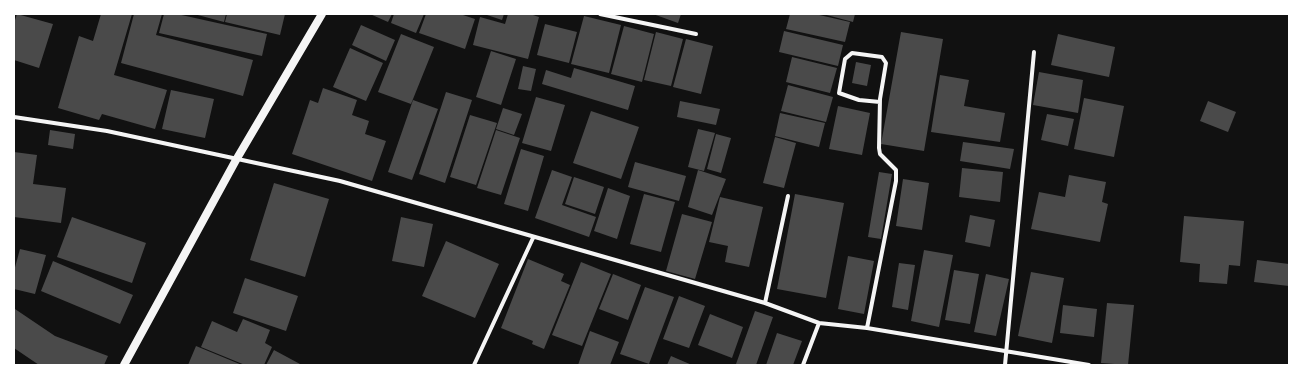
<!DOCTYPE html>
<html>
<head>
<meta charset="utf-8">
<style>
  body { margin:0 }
  #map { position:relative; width:1303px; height:379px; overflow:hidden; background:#111; font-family:"Nunito Sans",sans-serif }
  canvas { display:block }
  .frame { position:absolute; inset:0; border:15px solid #fff; pointer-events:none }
</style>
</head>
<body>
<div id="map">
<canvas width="1303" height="379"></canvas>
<div class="frame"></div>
</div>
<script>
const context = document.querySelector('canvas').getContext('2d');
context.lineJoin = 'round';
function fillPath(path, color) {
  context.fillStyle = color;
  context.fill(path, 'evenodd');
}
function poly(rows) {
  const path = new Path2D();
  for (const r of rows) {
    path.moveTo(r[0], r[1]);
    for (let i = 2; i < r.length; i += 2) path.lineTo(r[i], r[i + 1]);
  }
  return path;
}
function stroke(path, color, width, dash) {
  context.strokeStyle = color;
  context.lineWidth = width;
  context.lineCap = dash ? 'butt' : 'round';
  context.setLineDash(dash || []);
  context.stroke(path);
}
const building = poly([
  [17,14,53,24,39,68,14,60,14,23],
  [101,14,132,14,114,75,167,90,155,129,102,114,99,120,58,108,79,36,93,41],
  [134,14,162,14,156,35,253,60,243,96,121,63],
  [164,14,177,14,267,34,262,56,159,33],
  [194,14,226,14,224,22],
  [227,14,285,14,280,35,225,22],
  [370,14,392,14,388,22],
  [394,14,424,14,416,33,391,23],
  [426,14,460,14,475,19,465,49,419,33],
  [484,14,504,14,502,20],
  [508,14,530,14,539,17,528,59,473,45,480,17,505,24],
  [653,14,681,14,678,23],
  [790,14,815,14,850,22,845,42,786,29],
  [823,14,855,14,853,22],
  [584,16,621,25,609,73,571,64],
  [545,24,577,32,569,63,537,55],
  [361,25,395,40,386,61,352,45],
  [624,26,654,34,642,82,611,74],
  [784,31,843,45,838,66,779,52],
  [656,32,683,39,671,86,644,80],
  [901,32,943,39,924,151,881,144],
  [401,34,434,47,411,104,378,92],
  [1058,34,1115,47,1109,77,1051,65],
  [686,39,713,46,701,94,673,87],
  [350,48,383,63,366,101,333,87],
  [491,51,516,59,501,105,476,97],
  [792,57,837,68,830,93,786,82],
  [856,62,871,65,867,86,852,83],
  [523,66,536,69,531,91,518,89],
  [574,68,635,86,628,110,542,84,546,70,571,78],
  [1039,72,1083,80,1078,113,1033,105],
  [940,75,969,80,964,106,1005,113,1000,142,931,132],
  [788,85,833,97,826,122,781,111],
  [323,88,357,100,352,115,369,121,365,134,386,141,372,181,292,154,310,100,318,103],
  [171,90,214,99,205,138,162,129],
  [446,92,472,100,445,183,419,174],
  [536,97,565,105,551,151,522,143],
  [1084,98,1124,106,1114,157,1074,149],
  [413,100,438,109,412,180,388,172],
  [680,101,720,109,716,125,677,117],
  [1208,101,1236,112,1228,132,1200,121],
  [838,106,870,113,862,155,829,149],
  [503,108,522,114,514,135,496,129],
  [591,111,639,127,621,179,573,163],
  [780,113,825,123,819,147,775,136],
  [1047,114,1074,119,1068,146,1041,140],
  [470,115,497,123,476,185,450,177],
  [698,129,715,133,704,171,688,167],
  [50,130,75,134,73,149,48,145],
  [496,130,520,138,501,195,477,188],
  [716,134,731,138,721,173,707,169],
  [775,137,796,143,784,188,763,183],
  [963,142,1014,149,1010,169,960,161],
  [521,149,544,156,528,211,504,204],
  [14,152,37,155,33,184,66,188,61,223,14,217],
  [635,162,686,176,679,201,628,187],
  [962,168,1003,172,1000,202,959,197],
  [552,170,572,177,562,205,596,217,589,237,535,218],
  [698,170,726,179,712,215,688,207],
  [879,172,892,174,881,239,868,237],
  [1069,175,1106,182,1102,202,1108,204,1100,242,1031,229,1039,192,1065,197],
  [574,177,604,187,595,214,565,204],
  [903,179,929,183,922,230,896,226],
  [274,183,329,199,305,277,250,260],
  [608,188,630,196,617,239,594,231],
  [644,194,675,202,661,252,630,244],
  [795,194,844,203,826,298,777,289],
  [720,197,763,207,749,267,725,262,728,246,709,242],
  [682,214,712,222,695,279,666,271],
  [970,215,995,220,990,247,965,242],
  [1184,216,1244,221,1240,266,1229,265,1227,284,1199,282,1200,264,1180,262],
  [72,217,146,243,132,283,57,257],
  [401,217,433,224,424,267,392,261],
  [446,241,499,264,475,318,422,296],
  [20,249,46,255,35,294,14,289,14,271],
  [924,250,953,255,939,327,911,321],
  [848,256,874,261,864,314,838,309],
  [528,259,564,274,561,281,570,285,544,349,532,344,533,341,501,328],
  [1257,260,1289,264,1289,286,1254,282],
  [53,261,133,295,120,324,41,291],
  [581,262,611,274,582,346,552,335],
  [899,263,915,265,908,310,892,307],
  [954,270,979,274,970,324,945,320],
  [1031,272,1064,278,1052,343,1018,336],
  [613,274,641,285,628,320,599,309],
  [986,274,1009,279,996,336,974,332],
  [245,278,298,296,286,331,233,313],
  [645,287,674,297,649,364,620,354],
  [679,296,705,306,689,348,663,339],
  [1107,303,1134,305,1128,365,1101,363],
  [1063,305,1097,309,1094,337,1060,333],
  [15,309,55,336,108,356,104,365,39,365,14,348],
  [755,311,773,317,756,365,738,365,736,364],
  [710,314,743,327,732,358,698,345],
  [243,319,270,330,265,343,272,347,264,365,245,365,201,347,212,321,237,332],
  [590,331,619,342,610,365,578,365],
  [777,333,802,341,793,365,766,365],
  [196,346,242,365,188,365],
  [274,350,300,364,299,365,266,365],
  [671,356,692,365,667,365]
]);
const minor = poly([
  [600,14,696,34],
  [14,117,107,131,340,181,765,303,819,323,867,328,1089,365],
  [765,303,788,196],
  [867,328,896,181,896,170,880,154,879,148,880,99,886,63,882,57,852,53,845,59,839,93,859,100,880,102],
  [474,365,533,238],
  [803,365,819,323],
  [1005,365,1034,52]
]);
const secondary = poly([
  [124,365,236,160,322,14]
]);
fillPath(building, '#4a4a4a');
stroke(minor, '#f5f5f5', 4);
stroke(secondary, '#f5f5f5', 8);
</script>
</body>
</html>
